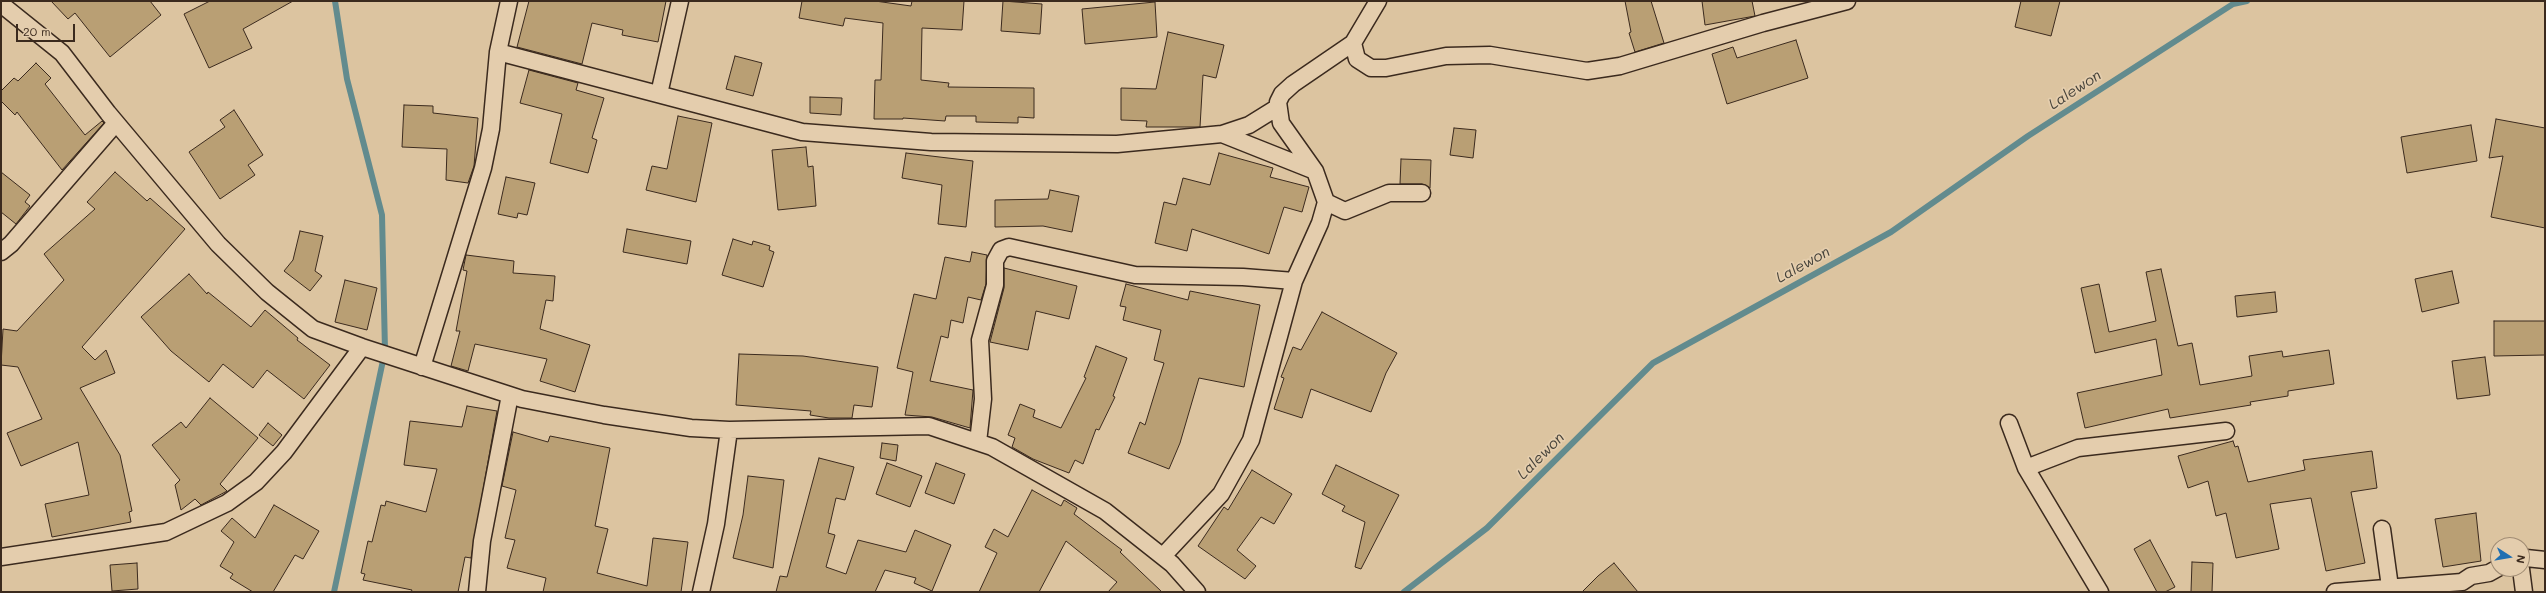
<!DOCTYPE html>
<html>
<head>
<meta charset="utf-8">
<style>
  body { margin:0 }
  #map { position:relative; width:2546px; height:593px; overflow:hidden; background:#dcc4a0; font-family:Mali,sans-serif }
  canvas { display:block }
  .frame { position:absolute; inset:0; border:2px solid #3b2a1e; pointer-events:none }
  .north { position:absolute; left:2490px; top:537px; width:40px; height:40px; box-sizing:border-box; background:#e4cdad; border:1px solid #a08c74; border-radius:50%; rotate:102deg; font-size:11px; font-weight:700; line-height:16px; text-align:center; color:#3b2a1e }
  .north::after { content:''; display:block; margin:auto; width:14px; height:18px; background:#1f6fb2; clip-path:polygon(50% 0,100% 100%,50% 72%,0 100%) }
  .scale { position:absolute; left:16px; top:24px; width:59px; height:18px; box-sizing:border-box; border:2px solid #3b2a1e; border-top:0; padding-left:5px; font-size:12px; line-height:14px; white-space:nowrap; color:#3b2a1e; -webkit-text-stroke:3px #e4cdad; paint-order:stroke }
</style>
</head>
<body>
<div id="map">
<canvas width="2546" height="593"></canvas>
<div class="frame"></div>
<div class="north">N</div>
<div class="scale">20 m</div>
</div>
<script>
const context = document.querySelector('canvas').getContext('2d');
context.lineJoin = 'round';
function poly(rows) {
  const path = new Path2D();
  for (const r of rows) {
    path.moveTo(r[0], r[1]);
    for (let i = 2; i < r.length; i += 2) path.lineTo(r[i], r[i + 1]);
  }
  return path;
}
function stroke(path, color, width, dash) {
  context.strokeStyle = color;
  context.lineWidth = width;
  context.lineCap = dash ? 'butt' : 'round';
  context.setLineDash(dash || []);
  context.stroke(path);
}
function fillPath(path, color) {
  context.fillStyle = color;
  context.fill(path, 'evenodd');
}
function write(font, color, halo, rows, align = 'center') {
  context.font = font + ' Mali,sans-serif';
  context.lineWidth = 3.5;
  context.setLineDash([]);
  context.textBaseline = 'middle';
  context.strokeStyle = halo;
  context.fillStyle = color;
  for (const [text, x, y, turn = 0] of rows) {
    context.save();
    context.translate(x, y);
    context.rotate((+turn || 0) * Math.PI / 180);
    context.textAlign = isNaN(turn) ? turn : align;
    if (halo) context.strokeText(text, 0, 0);
    context.fillText(text, 0, 0);
    context.restore();
  }
}
const stream = poly([
  [334,592,385,351,382,215,347,79,335,1],
  [1404,592,1487,528,1653,363,1891,232,2028,136,2233,4,2247,1]
]);
const building = poly([
  [51,1,150,1,161,15,110,57,75,13,68,19,51,1],
  [210,1,293,1,243,29,252,48,209,68,184,14,210,1],
  [529,1,666,1,658,42,622,35,623,30,592,23,582,64,517,47,529,1],
  [802,1,875,1,911,6,912,1,964,1,962,30,922,28,921,80,949,83,948,87,1034,88,1034,118,1018,117,1018,123,976,122,976,116,946,116,945,121,903,118,903,119,874,119,875,80,881,80,883,23,845,18,843,26,799,18,802,1],
  [1003,1,1042,4,1040,34,1001,31,1003,1],
  [1625,1,1651,1,1664,43,1635,52,1629,33,1631,32,1625,1],
  [1702,1,1752,1,1755,16,1705,25,1702,1],
  [2021,1,2060,1,2051,36,2015,27,2021,1],
  [1155,2,1157,37,1085,44,1082,9,1155,2],
  [1168,32,1224,45,1216,78,1203,75,1200,127,1146,127,1147,121,1121,120,1121,88,1156,89,1168,32],
  [1796,40,1808,78,1727,104,1712,54,1733,47,1737,58,1796,40],
  [735,56,762,63,753,96,726,89,735,56],
  [36,63,51,78,45,84,85,135,102,121,104,123,62,170,17,112,15,115,1,101,1,91,14,78,18,81,36,63],
  [529,70,578,83,576,90,604,98,592,138,597,140,588,173,550,163,562,114,520,103,529,70],
  [810,97,842,98,841,115,810,113,810,97],
  [404,105,433,106,433,113,478,118,474,166,468,183,446,180,447,149,402,147,404,105],
  [234,110,263,155,248,165,255,175,220,199,189,152,225,127,220,120,234,110],
  [678,116,712,123,696,202,646,190,652,166,667,169,678,116],
  [2496,119,2545,128,2545,228,2491,217,2503,156,2489,158,2496,119],
  [2471,125,2477,161,2407,173,2401,137,2471,125],
  [1454,128,1476,130,1473,158,1450,155,1454,128],
  [806,147,808,167,813,166,816,206,778,210,772,150,806,147],
  [906,153,973,161,966,227,938,224,942,185,902,178,906,153],
  [1219,153,1273,168,1270,177,1309,187,1302,212,1284,207,1269,254,1192,229,1187,251,1155,243,1164,202,1176,205,1183,178,1210,185,1219,153],
  [1401,159,1431,160,1430,188,1422,184,1400,184,1401,159],
  [1,172,30,195,25,202,30,206,16,224,1,212,1,172],
  [115,172,147,201,150,198,185,229,82,347,95,360,106,350,115,373,80,388,120,455,132,511,129,512,131,522,52,537,45,504,89,495,78,442,21,466,7,433,42,419,18,367,1,365,3,329,17,331,64,280,44,254,95,209,87,202,115,172],
  [506,177,535,183,527,215,518,213,517,218,498,214,506,177],
  [1050,190,1079,196,1072,232,1043,226,995,227,995,200,1048,199,1050,190],
  [627,229,691,241,687,264,623,252,627,229],
  [300,231,323,236,315,271,322,276,310,291,284,271,293,260,300,231],
  [733,239,752,245,753,241,770,246,769,250,774,252,763,287,722,275,733,239],
  [972,252,987,255,986,284,981,300,968,297,963,323,951,320,948,338,941,336,930,381,973,390,970,428,932,417,905,415,913,372,897,368,914,294,936,299,945,257,970,262,972,252],
  [466,255,514,261,513,273,555,276,553,301,546,300,540,329,590,345,575,392,540,381,547,359,475,344,468,371,451,366,460,331,456,331,467,271,463,270,466,255],
  [1004,268,1077,286,1069,319,1036,311,1028,350,990,342,1004,288,1004,268],
  [2161,269,2178,346,2192,343,2200,385,2252,376,2249,356,2282,351,2283,357,2329,350,2334,384,2288,391,2288,396,2250,402,2251,405,2170,418,2168,409,2085,428,2077,393,2162,375,2156,339,2095,353,2081,288,2099,284,2109,332,2156,321,2146,272,2161,269],
  [2452,271,2459,303,2422,312,2415,279,2452,271],
  [189,274,207,294,208,292,251,327,265,310,298,338,297,340,330,365,304,399,267,370,253,388,223,364,209,382,171,351,141,317,189,274],
  [345,280,377,288,367,330,335,322,345,280],
  [1126,284,1188,300,1190,291,1260,305,1244,387,1199,378,1180,443,1169,469,1128,453,1140,422,1145,425,1164,363,1154,360,1161,330,1123,320,1126,307,1120,306,1126,284],
  [2275,292,2277,312,2237,317,2235,296,2275,292],
  [1322,312,1397,353,1386,373,1371,412,1311,389,1302,418,1274,409,1284,378,1281,377,1293,347,1301,350,1322,312],
  [2494,321,2545,321,2545,355,2494,356,2494,321],
  [1096,346,1127,358,1113,396,1115,397,1099,430,1096,429,1083,464,1075,460,1069,473,1033,459,1012,447,1015,438,1008,435,1020,404,1035,410,1033,417,1061,428,1086,378,1084,377,1096,346],
  [739,354,803,356,878,367,872,407,854,405,852,418,829,418,810,415,811,411,736,405,739,354],
  [2485,357,2490,395,2457,399,2452,361,2485,357],
  [210,398,258,438,220,484,227,491,201,505,195,499,181,510,175,485,180,480,152,445,181,422,186,428,210,398],
  [467,406,497,411,471,558,465,557,458,592,411,592,412,590,363,580,365,574,361,573,368,541,372,542,381,505,385,506,386,501,426,512,437,469,404,465,410,421,462,427,467,406],
  [268,423,282,435,273,446,259,435,268,423],
  [513,432,548,442,550,436,610,448,595,526,608,529,597,573,647,586,653,538,688,542,681,592,543,592,546,578,507,568,515,540,505,538,516,490,502,486,513,432],
  [2233,441,2235,447,2238,446,2248,482,2305,470,2303,460,2372,451,2377,488,2351,492,2365,563,2326,571,2311,498,2270,504,2279,549,2236,558,2226,513,2216,516,2208,481,2188,488,2178,456,2233,441],
  [882,443,898,445,896,461,880,458,882,443],
  [819,458,854,467,845,500,836,498,828,533,835,535,826,567,846,574,858,540,906,552,915,530,951,545,932,591,914,583,916,578,885,570,875,592,776,592,780,576,787,577,819,458],
  [887,463,922,476,910,507,876,494,887,463],
  [936,463,965,474,954,504,925,493,936,463],
  [1336,465,1399,495,1361,569,1355,567,1365,522,1342,511,1345,506,1322,494,1336,465],
  [1252,470,1292,494,1274,524,1261,517,1237,550,1256,566,1245,579,1198,546,1224,507,1228,510,1252,470],
  [748,476,784,480,773,568,733,558,743,515,748,476],
  [1032,490,1061,506,1064,500,1077,508,1074,514,1122,550,1120,552,1162,592,1108,592,1117,582,1066,541,1039,592,979,592,997,553,985,547,994,529,1008,537,1032,490],
  [274,505,319,531,303,559,295,555,273,592,253,592,230,578,233,574,220,566,234,542,221,531,232,518,255,538,274,505],
  [2476,513,2481,561,2443,567,2435,519,2476,513],
  [2150,540,2175,587,2165,592,2157,592,2134,549,2150,540],
  [2192,562,2213,563,2212,592,2191,592,2192,562],
  [137,563,138,589,112,591,110,565,137,563],
  [1614,563,1638,592,1582,592,1598,576,1614,563]
]);
const street = poly([
  [1,4,62,53,108,113,218,244,267,292,313,329,362,347,522,399,604,415,691,428,729,430,929,426,992,447,1105,511,1172,564,1197,592],
  [1353,43,1357,59,1371,68,1386,68,1446,56,1490,55,1587,71,1620,66,1763,23,1847,1],
  [498,52,802,132,931,142,1117,144,1222,134,1249,125,1278,107],
  [659,94,680,1],
  [1222,134,1315,171],
  [1326,202,1315,171,1281,123,1278,102,1282,94,1293,84,1353,43,1378,1],
  [1,252,11,244,116,123],
  [422,367,483,168,491,129,498,52,509,1],
  [2009,423,2026,468,2100,592],
  [978,442,983,399,980,340,995,285,995,261,1001,250,1009,247,1135,275,1243,277,1294,281],
  [2026,468,2078,448,2226,431],
  [2382,529,2390,587],
  [1163,556,1221,494,1251,440,1294,281,1320,223,1326,202,1345,211,1389,193,1422,193],
  [1,557,166,532,227,503,256,482,284,452,362,347],
  [2522,560,2526,558,2545,560],
  [2521,569,2524,592],
  [477,592,482,541,510,395],
  [701,592,716,524,729,430],
  [2335,592,2462,582,2471,576,2489,573,2498,568]
]);
const waterNames = [
  ["Lalewon",2075,90,-33],
  ["Lalewon",1803,265,-29],
  ["Lalewon",1541,456,-45]
];
stroke(stream, '#628b8e', 6);
fillPath(building, '#b99f74');
stroke(building, '#3b2a1e', 1);
stroke(street, '#3b2a1e', 19);
stroke(street, '#e4cdad', 16);
write('italic 15px', '#45423a', '#e4cdad', waterNames);
</script>
</body>
</html>
